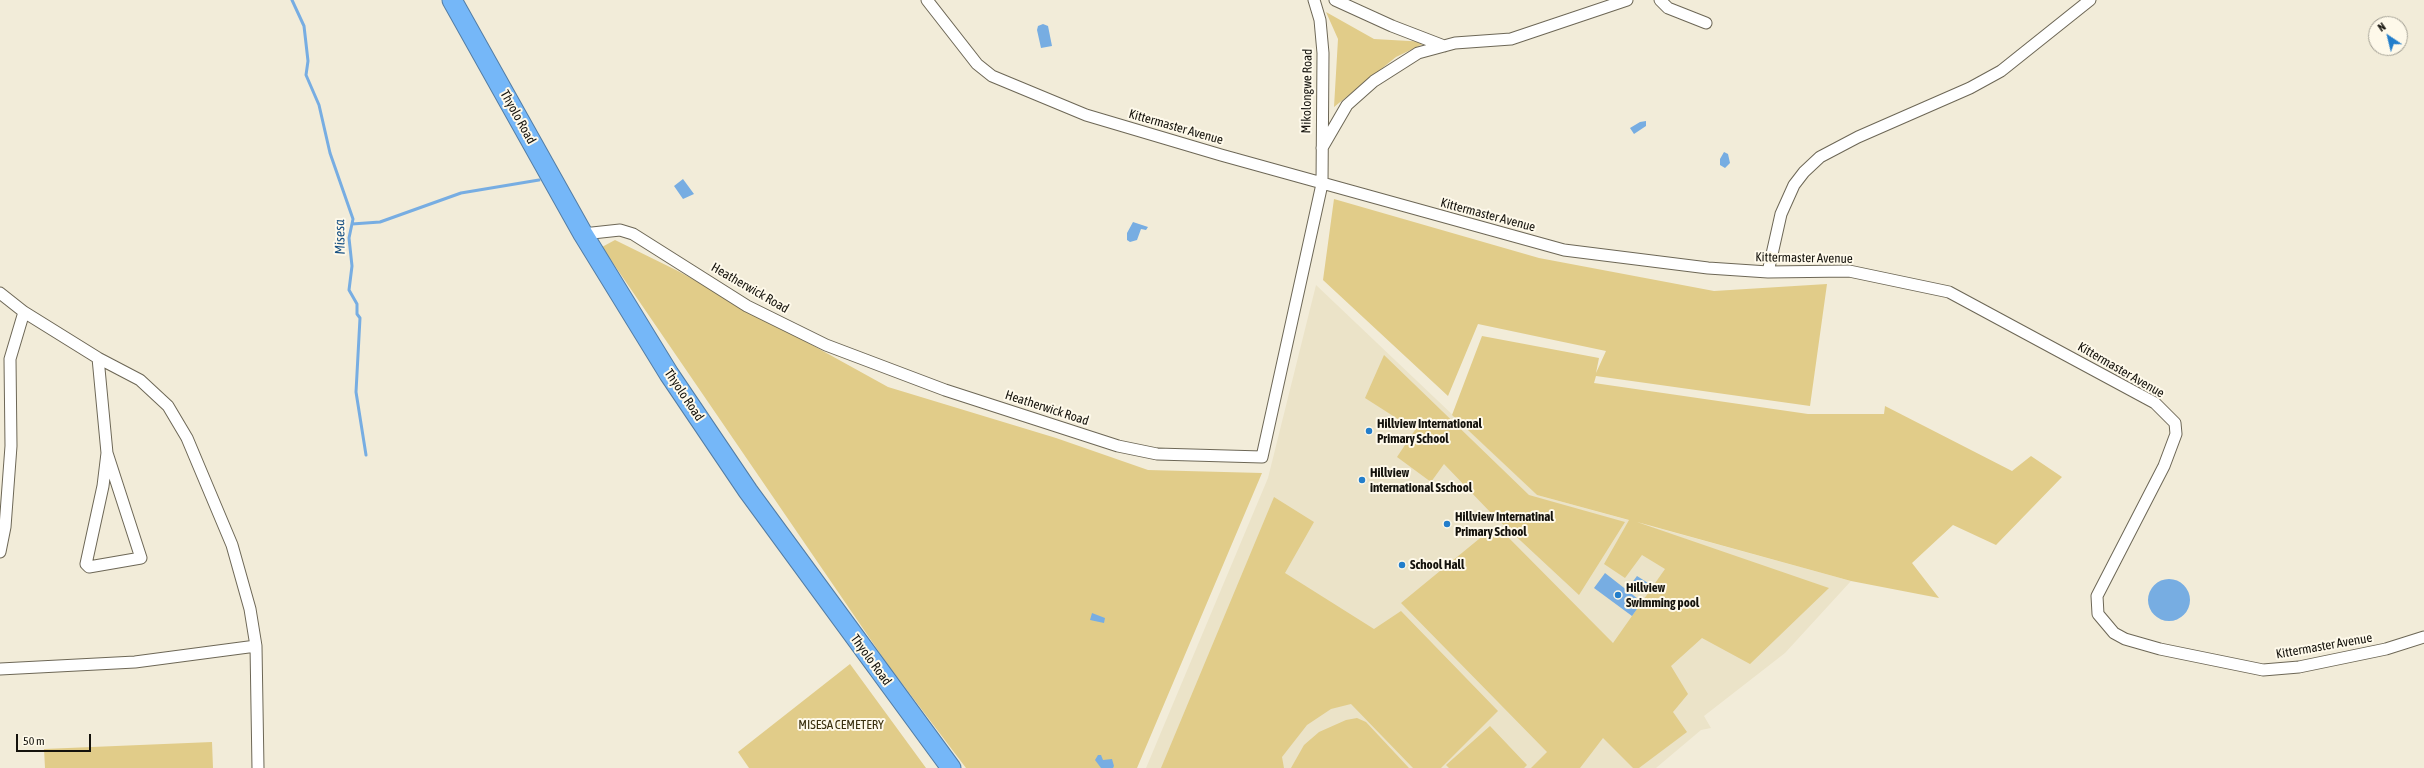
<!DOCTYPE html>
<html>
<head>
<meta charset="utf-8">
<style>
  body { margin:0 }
  #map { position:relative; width:2424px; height:768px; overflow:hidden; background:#f2ecd9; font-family:"Asap Condensed",sans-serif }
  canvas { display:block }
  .north { position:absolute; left:2368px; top:16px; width:40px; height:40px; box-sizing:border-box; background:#fef9ea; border:1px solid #a09d91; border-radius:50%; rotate:325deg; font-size:11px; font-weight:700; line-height:16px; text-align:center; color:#14120c }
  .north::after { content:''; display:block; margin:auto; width:14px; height:18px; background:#237ecb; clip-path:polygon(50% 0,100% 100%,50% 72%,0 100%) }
  .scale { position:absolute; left:16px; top:734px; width:75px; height:18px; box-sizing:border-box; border:2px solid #14120c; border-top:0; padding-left:5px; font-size:12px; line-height:14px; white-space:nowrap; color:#14120c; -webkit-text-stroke:3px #fef9ea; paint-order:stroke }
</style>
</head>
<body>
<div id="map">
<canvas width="2424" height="768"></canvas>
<div class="north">N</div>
<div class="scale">50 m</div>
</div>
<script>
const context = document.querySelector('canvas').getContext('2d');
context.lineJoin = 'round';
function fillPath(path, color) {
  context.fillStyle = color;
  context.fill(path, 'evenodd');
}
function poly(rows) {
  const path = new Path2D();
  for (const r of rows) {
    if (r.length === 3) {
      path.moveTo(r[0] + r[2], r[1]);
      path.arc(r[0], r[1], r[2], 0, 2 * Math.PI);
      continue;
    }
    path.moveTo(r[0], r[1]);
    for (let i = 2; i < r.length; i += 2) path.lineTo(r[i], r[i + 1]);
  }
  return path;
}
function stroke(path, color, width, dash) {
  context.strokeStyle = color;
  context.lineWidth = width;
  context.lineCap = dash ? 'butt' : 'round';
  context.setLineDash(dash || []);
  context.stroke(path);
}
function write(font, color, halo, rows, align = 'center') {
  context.font = font + ' "Asap Condensed",sans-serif';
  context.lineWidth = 4;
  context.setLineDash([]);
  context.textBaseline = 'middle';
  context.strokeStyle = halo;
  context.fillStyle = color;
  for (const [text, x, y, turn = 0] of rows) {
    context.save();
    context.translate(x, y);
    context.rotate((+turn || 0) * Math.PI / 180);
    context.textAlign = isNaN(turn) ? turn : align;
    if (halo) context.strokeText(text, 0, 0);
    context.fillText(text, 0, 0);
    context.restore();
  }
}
const built = poly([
  [1316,285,1537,495,1851,581,1785,653,1704,716,1711,728,1701,730,1656,768,1146,768,1268,478]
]);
const green = poly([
  [1326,12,1374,39,1427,42,1396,57,1334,107,1338,39],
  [1334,199,1539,258,1714,291,1827,284,1810,406,1596,376,1594,383,1808,414,1884,414,1885,406,2012,471,2031,456,2062,477,1996,545,1953,525,1912,563,1939,598,1851,581,1637,522,1829,588,1750,664,1702,638,1671,666,1688,694,1673,712,1687,732,1639,768,1633,768,1603,738,1580,768,1531,768,1547,752,1401,603,1496,525,1613,643,1665,569,1642,555,1625,578,1604,564,1629,520,1537,495,1452,415,1482,336,1599,358,1596,373,1606,351,1478,324,1448,396,1323,280],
  [615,240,678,271,888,387,1056,438,1148,470,1262,473,1137,768,966,768,888,665,602,247],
  [1384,355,1529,495,1625,522,1579,595,1493,515,1444,464,1431,482,1397,457,1415,430,1365,398],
  [1274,497,1314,522,1285,573,1374,629,1401,611,1498,711,1441,768,1413,768,1351,704,1331,709,1307,725,1282,757,1284,768,1161,768],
  [850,664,926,768,749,768,738,752],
  [1357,718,1366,722,1409,768,1291,768,1304,745,1319,732,1346,720],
  [1490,726,1527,765,1524,768,1449,768,1446,765],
  [212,742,213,768,45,768,44,749]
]);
const water = poly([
  [1043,24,1048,26,1052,46,1041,48,1037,30,1038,26],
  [1646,121,1646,126,1634,134,1630,128,1640,122],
  [1724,152,1728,154,1730,163,1725,168,1720,165,1720,159],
  [683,179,694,194,683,199,674,186],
  [1133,222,1148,227,1146,230,1141,229,1137,240,1130,242,1127,240,1127,233],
  [1605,573,1642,602,1632,616,1594,588],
  [1637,576,1648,583,1638,594,1628,588],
  [2169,600,21],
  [1092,613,1105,618,1104,623,1090,620],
  [1098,755,1101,755,1103,760,1112,759,1114,766,1113,768,1101,768,1095,760]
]);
const stream = poly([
  [292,0,304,26,308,61,306,75,319,105,330,153,353,219,349,238,352,266,349,290,357,304,357,314,360,318,356,392,366,455],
  [352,224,380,222,461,193,539,180]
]);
const street = poly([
  [927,0,977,64,992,76,1086,115,1221,155,1564,250,1708,268,1768,272,1849,271,1949,292,2155,403,2175,423,2176,434,2164,466,2097,596,2098,614,2114,633,2125,639,2160,649,2263,670,2299,667,2386,649,2424,637],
  [1335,0,1392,26,1444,46],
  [1660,0,1668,8,1706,23],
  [1322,148,1347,105,1374,81,1418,53,1455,43,1511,39,1627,0],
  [583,234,620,230,633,234,747,306,826,345,945,390,1118,446,1157,454,1262,457,1322,184,1323,53,1320,20,1314,0],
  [1768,272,1781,214,1794,185,1804,172,1820,157,1858,137,1970,88,2001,71,2090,0],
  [0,293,24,312,98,358,140,380,168,406,187,438,232,545,250,609,256,646,258,768],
  [98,358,107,453,103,486,86,564,89,567,141,558,107,453],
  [0,552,5,527,11,446,10,359,24,312],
  [0,669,135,662,256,646]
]);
const highway = poly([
  [452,0,583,234,669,374,748,491,951,768]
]);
const markers = [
  [1369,431,4,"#237ecb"],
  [1362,480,4,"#237ecb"],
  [1447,524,4,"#237ecb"],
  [1402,565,4,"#237ecb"],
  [1618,595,4,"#237ecb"]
];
const streetNames = [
  ["Mikolongwe Road",1307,91,-89],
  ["Thyolo Road",518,117,61],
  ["Kittermaster Avenue",1176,127,16],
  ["Kittermaster Avenue",1488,215,15],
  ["Kittermaster Avenue",1804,258,1],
  ["Heatherwick Road",750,288,30],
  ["Kittermaster Avenue",2121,370,30],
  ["Thyolo Road",684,395,56],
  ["Heatherwick Road",1047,408,18],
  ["Kittermaster Avenue",2324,646,-10],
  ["Thyolo Road",871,660,54]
];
const poiNames = [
  ["Hillview International",1377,424],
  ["Primary School",1377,439],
  ["Hillview",1370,473],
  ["international Sschool",1370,488],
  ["Hillview Internatinal",1455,517],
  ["Primary School",1455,532],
  ["School Hall",1410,565],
  ["Hillview",1626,588],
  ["Swimming pool",1626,603]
];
const parkNames = [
  ["MISESA CEMETERY",841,725]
];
const waterNames = [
  ["Misesa",340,237,-91]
];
fillPath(built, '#ebe3c8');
fillPath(green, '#e1cc89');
fillPath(water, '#77ade2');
stroke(stream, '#77ade2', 3);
stroke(street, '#6d6756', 13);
stroke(highway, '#537da5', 21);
stroke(street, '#fff', 11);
stroke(highway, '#75b7f8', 19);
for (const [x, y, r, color] of markers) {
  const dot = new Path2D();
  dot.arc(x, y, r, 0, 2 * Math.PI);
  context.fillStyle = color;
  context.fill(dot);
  stroke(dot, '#fef9ea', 1.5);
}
write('13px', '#14120c', '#fef9ea', streetNames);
write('bold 13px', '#14120c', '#fef9ea', poiNames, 'left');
write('13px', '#392f0e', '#fef9ea', parkNames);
write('italic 14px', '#195284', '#fef9ea', waterNames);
</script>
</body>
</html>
